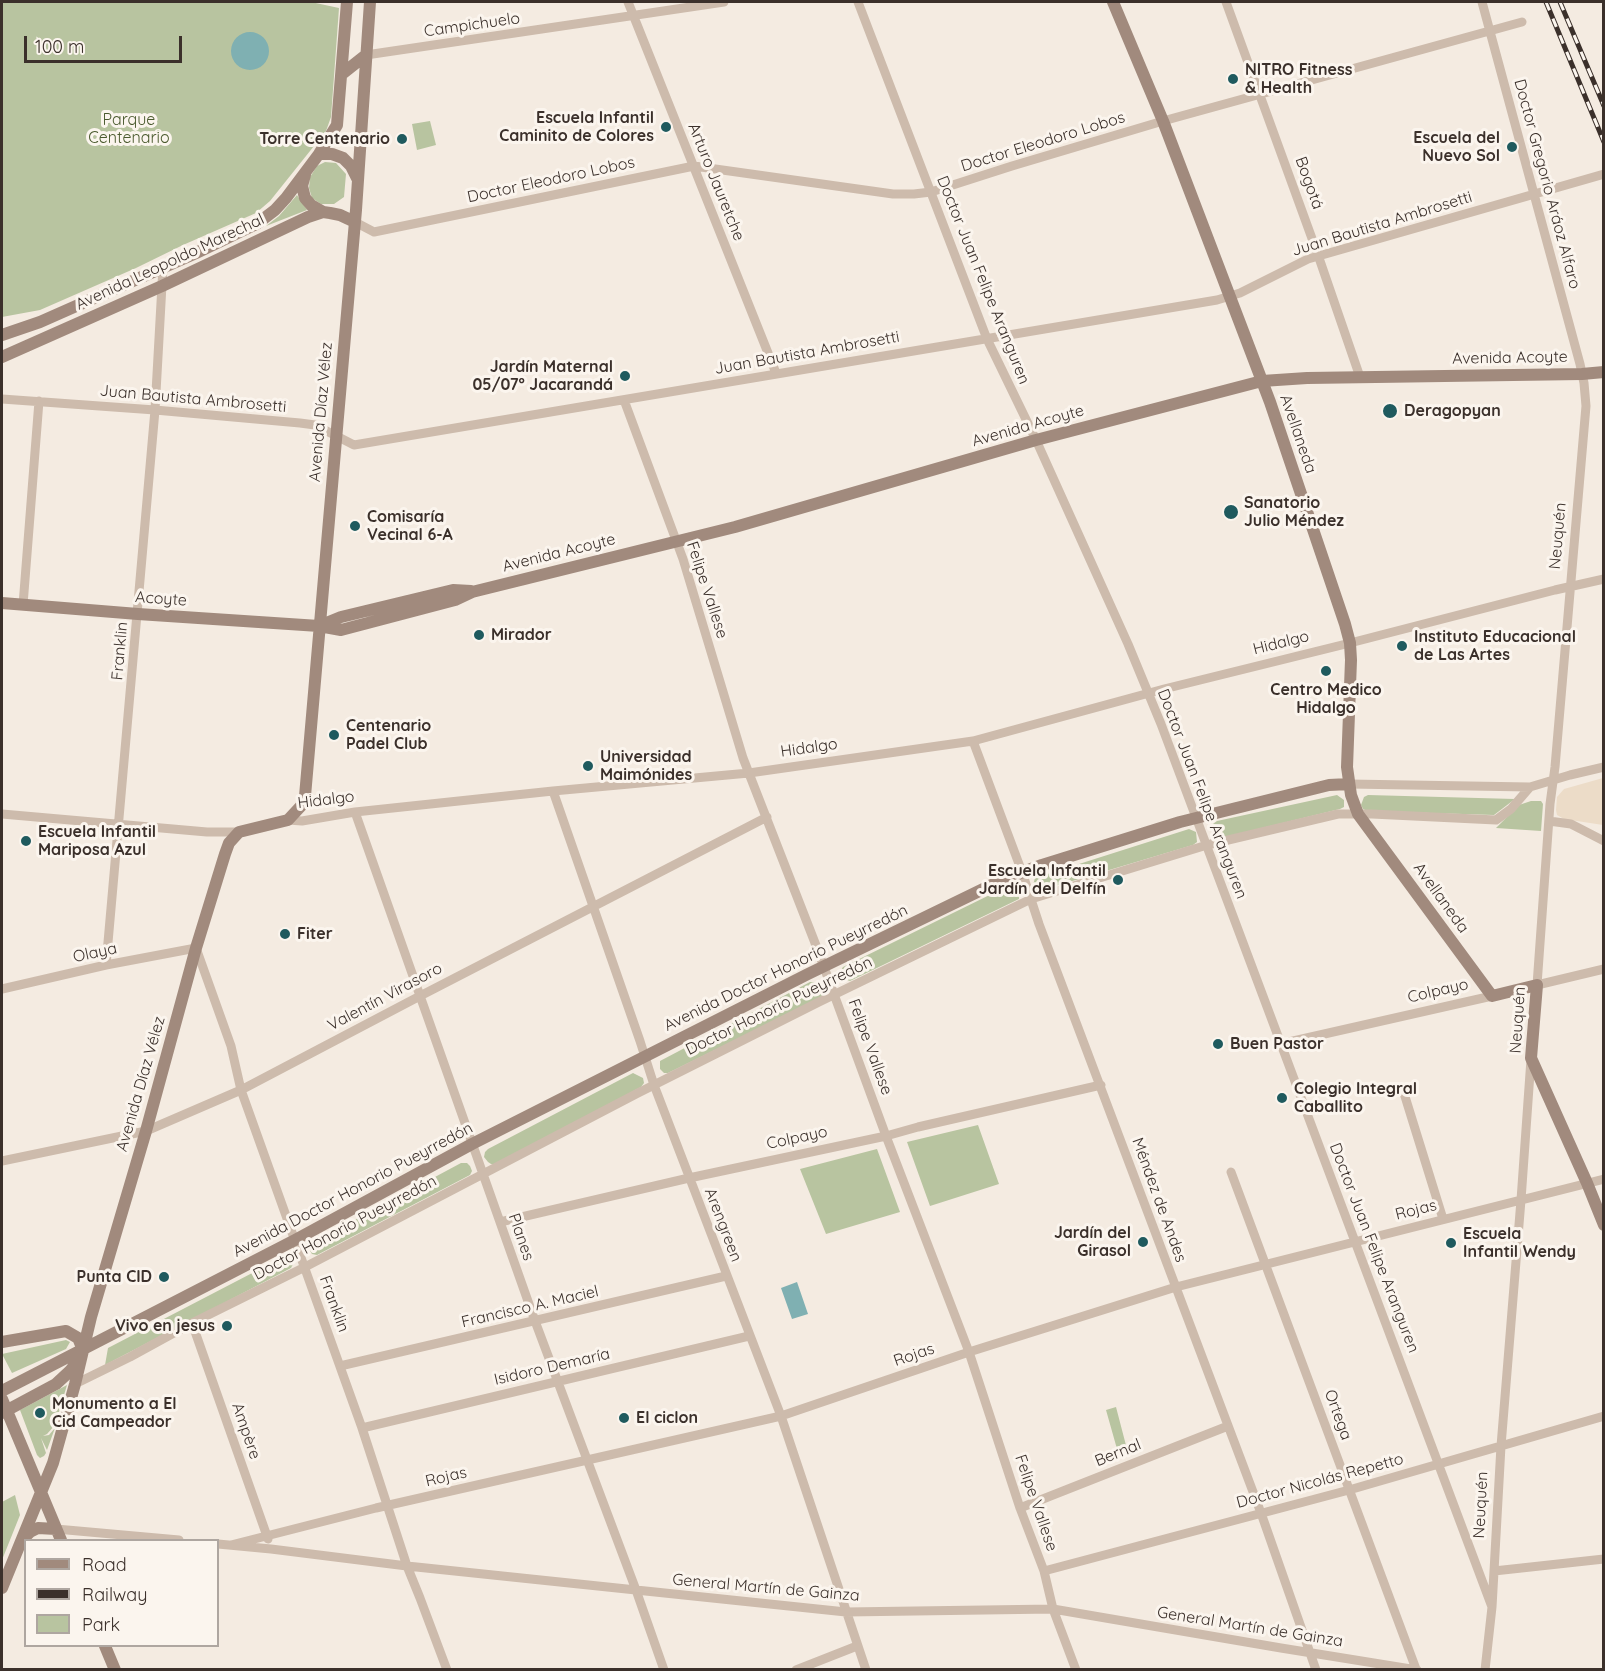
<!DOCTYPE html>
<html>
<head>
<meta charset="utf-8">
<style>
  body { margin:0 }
  #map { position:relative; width:1605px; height:1671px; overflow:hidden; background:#f4ebe1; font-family:Quicksand,sans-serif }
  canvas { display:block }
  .frame { position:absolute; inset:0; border:3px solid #3b302b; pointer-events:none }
  .legend { position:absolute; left:24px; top:1539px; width:195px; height:108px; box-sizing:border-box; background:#fbf5ee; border:2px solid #aea6a0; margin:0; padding:8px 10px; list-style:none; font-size:18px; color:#3b302b }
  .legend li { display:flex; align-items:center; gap:12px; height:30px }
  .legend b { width:30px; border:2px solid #aea6a0 }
  .scale { position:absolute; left:24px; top:36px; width:158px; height:27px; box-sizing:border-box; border:3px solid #3b302b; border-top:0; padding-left:8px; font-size:18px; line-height:21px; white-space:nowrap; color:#3b302b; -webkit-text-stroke:4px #fbf5ee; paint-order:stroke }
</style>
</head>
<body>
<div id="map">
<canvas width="1605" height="1671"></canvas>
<div class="frame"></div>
<ul class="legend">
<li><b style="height:8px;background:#a18a7d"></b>Road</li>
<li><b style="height:8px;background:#3b302b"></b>Railway</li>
<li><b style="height:16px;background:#b8c4a0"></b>Park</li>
</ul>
<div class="scale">100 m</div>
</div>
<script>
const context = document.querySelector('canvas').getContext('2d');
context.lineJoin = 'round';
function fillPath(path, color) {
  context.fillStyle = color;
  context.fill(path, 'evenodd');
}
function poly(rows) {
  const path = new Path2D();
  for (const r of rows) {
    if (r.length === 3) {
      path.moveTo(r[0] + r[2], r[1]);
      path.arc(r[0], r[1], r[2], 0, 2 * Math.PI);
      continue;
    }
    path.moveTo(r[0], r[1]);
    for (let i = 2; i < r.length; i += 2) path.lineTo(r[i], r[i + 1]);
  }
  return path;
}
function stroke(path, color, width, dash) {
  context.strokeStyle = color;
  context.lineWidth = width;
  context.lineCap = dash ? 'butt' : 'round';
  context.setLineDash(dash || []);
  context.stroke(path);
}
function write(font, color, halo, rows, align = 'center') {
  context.font = font + ' Quicksand,sans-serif';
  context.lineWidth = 6;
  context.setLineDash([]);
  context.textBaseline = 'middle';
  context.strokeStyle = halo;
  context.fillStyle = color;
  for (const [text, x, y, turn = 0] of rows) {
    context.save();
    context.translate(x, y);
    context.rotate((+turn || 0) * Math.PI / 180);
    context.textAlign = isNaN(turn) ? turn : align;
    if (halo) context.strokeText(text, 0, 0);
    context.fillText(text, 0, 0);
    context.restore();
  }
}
const green = poly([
  [2,2,311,2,339,8,331,117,326,131,270,201,256,213,183,245,136,268,40,310,2,317],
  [430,121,436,145,417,150,412,124],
  [325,162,336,163,346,174,344,197,334,204,321,204,312,198,309,188,310,177,317,166],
  [297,195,307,210,266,226,279,216],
  [1337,795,1344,800,1344,807,1340,809,1221,838,1215,837,1213,832,1213,824,1217,821],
  [1368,795,1515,799,1494,815,1367,811,1363,809,1361,805,1364,797],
  [1531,801,1541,801,1543,804,1541,831,1496,828,1519,805],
  [1189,829,1196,832,1197,842,1193,845,1039,891,1035,890,1033,885,1035,878],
  [1010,885,1015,886,1019,895,1019,899,850,981,841,978,841,970,843,967],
  [810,982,816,982,823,985,824,989,823,994,819,999,668,1073,664,1073,660,1069,660,1061],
  [633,1073,643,1078,644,1083,641,1087,496,1164,491,1164,488,1162,484,1157,485,1152,488,1149],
  [978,1125,999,1184,930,1206,907,1142],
  [877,1149,900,1212,826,1234,800,1169],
  [461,1163,467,1163,470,1166,472,1171,470,1175,317,1255,312,1254,310,1251,310,1244],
  [283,1257,292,1259,293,1264,291,1268,105,1365,108,1348],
  [66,1340,70,1342,66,1349,12,1373,2,1354],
  [67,1385,55,1425,47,1434,43,1436,49,1435,55,1428,47,1450,41,1438,46,1453,44,1456,40,1458,37,1455,20,1410],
  [1116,1407,1128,1453,1119,1456,1106,1410],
  [15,1495,20,1515,2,1560,2,1502]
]);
const plaza = poly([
  [1603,778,1603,825,1564,819,1557,815,1556,810,1557,797,1564,789]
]);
const water = poly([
  [250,51,19],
  [797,1282,808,1314,792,1319,781,1288]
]);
const street = poly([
  [628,2,776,373],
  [858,2,987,339,1036,440,1128,644,1161,724,1492,1607],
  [1226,2,1318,255,1360,377],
  [1482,2,1580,364,1584,383,1586,406,1555,767,1550,804,1537,985,1604,969],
  [366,55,724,2],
  [355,222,374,232,694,166,893,194,914,194,931,192,1012,166,1163,121,1522,22],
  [2,399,155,410,300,423,315,425,354,445,1217,300,1240,293,1308,259,1604,174],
  [624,400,683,559,743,758,817,948,886,1136,969,1352,1020,1508,1044,1571,1053,1609,1076,1670],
  [23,605,39,401],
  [973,741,1022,872,1039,924,1261,1513,1316,1670],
  [1349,784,1530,787,1570,775,1604,767],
  [553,791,640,1041,654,1085,781,1416,866,1670],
  [355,812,535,1321,636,1590,664,1670],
  [2,814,207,832,239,832],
  [288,820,302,821,355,812,553,791,749,773,973,741,1164,689,1350,643,1555,590,1604,579],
  [1549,821,1571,824,1604,841],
  [106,965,155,410,163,267],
  [2,989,106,965,196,948,231,1046,241,1090,362,1428,407,1566,420,1598,447,1670],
  [1280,1044,1492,996],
  [1403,1090,1443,1219],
  [2,1161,146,1131,241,1090,420,996,767,817],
  [1231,1172,1416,1669],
  [500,1222,689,1178,886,1136,918,1127,1101,1085],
  [192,1323,268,1539],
  [340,1366,726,1276],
  [75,1384,130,1357,192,1323,305,1267,638,1093,819,1002,1031,899,1207,845,1338,814,1372,814,1496,820,1511,809,1530,787],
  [362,1428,749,1336],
  [1020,1508,1228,1426],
  [56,1529,179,1540],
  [218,1544,271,1549,407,1566,846,1612,1053,1609,1281,1648,1417,1670],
  [231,1545,376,1508,781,1416,969,1352,1176,1287,1604,1179],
  [1044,1571,1349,1490,1604,1416],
  [1494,1571,1604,1559],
  [796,1670,857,1646],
  [1485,1670,1492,1607,1501,1446,1521,1200,1531,1059]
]);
const secondary = poly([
  [1113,2,1163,121,1270,402,1345,624,1350,643,1351,660,1347,767,1351,795,1358,814,1492,996,1537,985,1531,1058,1587,1183,1604,1225],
  [342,74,366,55],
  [319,154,332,154,343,158,351,166,357,178],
  [305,175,302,186,305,198,311,205,323,212],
  [2,335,40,322,196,253,258,223,275,210,286,198,319,154,337,125,347,2],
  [2,357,162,286,308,217,323,212,330,213,340,215,355,222],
  [2,603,138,614,319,626,341,630,455,600,472,592,735,527,1036,440,1262,381,1307,378,1582,374,1604,372],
  [319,626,341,617,453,590,471,591],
  [2,1342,66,1331,78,1338,83,1350],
  [2,1391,295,1240,472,1144,808,974,1004,879,1042,865,1180,822,1329,785,1349,784],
  [2,1399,61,1540],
  [2,1413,56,1384,70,1371,79,1359],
  [24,1538,30,1532,38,1528,56,1529],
  [2,1588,53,1463,75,1384,91,1317,146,1131,196,948,225,854,229,843,239,832,288,820,301,806,305,796,356,210,370,2],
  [105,1646,115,1670]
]);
const rail = poly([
  [1546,2,1604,142],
  [1560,2,1604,106]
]);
const markers = [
  [1233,79,6,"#1f5a5e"],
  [666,127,6,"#1f5a5e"],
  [402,139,6,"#1f5a5e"],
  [1512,147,6,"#1f5a5e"],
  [625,376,6,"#1f5a5e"],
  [1390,411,8,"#1f5a5e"],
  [1231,512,8,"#1f5a5e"],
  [355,526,6,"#1f5a5e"],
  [479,635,6,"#1f5a5e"],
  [1402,646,6,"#1f5a5e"],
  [1326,671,6,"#1f5a5e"],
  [334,735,6,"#1f5a5e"],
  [588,766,6,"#1f5a5e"],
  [26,841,6,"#1f5a5e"],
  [1118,880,6,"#1f5a5e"],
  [285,934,6,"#1f5a5e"],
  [1218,1044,6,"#1f5a5e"],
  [1282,1098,6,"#1f5a5e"],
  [1143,1242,6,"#1f5a5e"],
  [1451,1243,6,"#1f5a5e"],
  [164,1277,6,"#1f5a5e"],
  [227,1326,6,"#1f5a5e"],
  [40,1413,6,"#1f5a5e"],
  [624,1418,6,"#1f5a5e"]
];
const streetNames = [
  ["Campichuelo",472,25,-8],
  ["Doctor Eleodoro Lobos",1043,142,-17],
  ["Doctor Eleodoro Lobos",551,180,-12],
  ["Arturo Jauretche",716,182,68],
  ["Bogotá",1309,183,70],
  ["Doctor Gregorio Aráoz Alfaro",1547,184,75],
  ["Juan Bautista Ambrosetti",1382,224,-17],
  ["Avenida Leopoldo Marechal",170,262,-25],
  ["Doctor Juan Felipe Aranguren",983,280,68],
  ["Juan Bautista Ambrosetti",807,353,-10],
  ["Avenida Acoyte",1510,358,-1],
  ["Juan Bautista Ambrosetti",193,399,5],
  ["Avenida Díaz Vélez",321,412,-85],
  ["Avenida Acoyte",1028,426,-16],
  ["Avellaneda",1298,434,71],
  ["Neuquén",1558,536,-85],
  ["Avenida Acoyte",559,553,-14],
  ["Felipe Vallese",707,590,72],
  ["Acoyte",161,599,4],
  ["Hidalgo",1281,643,-14],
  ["Franklin",120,651,-85],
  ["Hidalgo",809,748,-8],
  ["Doctor Juan Felipe Aranguren",1202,794,69],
  ["Hidalgo",326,800,-7],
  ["Avellaneda",1441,898,54],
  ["Olaya",95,953,-12],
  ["Avenida Doctor Honorio Pueyrredón",786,968,-26],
  ["Colpayo",1438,991,-13],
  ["Valentín Virasoro",385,997,-28],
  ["Doctor Honorio Pueyrredón",779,1006,-26],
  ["Neuquén",1518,1020,-86],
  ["Felipe Vallese",870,1047,70],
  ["Avenida Díaz Vélez",141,1084,-74],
  ["Colpayo",797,1138,-12],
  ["Avenida Doctor Honorio Pueyrredón",353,1190,-28],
  ["Méndez de Andes",1159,1200,70],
  ["Rojas",1416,1210,-14],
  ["Arengreen",723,1225,69],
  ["Doctor Honorio Pueyrredón",345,1228,-28],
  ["Planes",521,1237,71],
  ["Doctor Juan Felipe Aranguren",1374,1248,69],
  ["Franklin",334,1304,70],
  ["Francisco A. Maciel",530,1307,-13],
  ["Rojas",914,1355,-19],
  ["Isidoro Demaría",552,1367,-13],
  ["Ortega",1338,1415,70],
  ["Ampère",246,1431,71],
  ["Bernal",1118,1453,-22],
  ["Rojas",446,1477,-13],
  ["Doctor Nicolás Repetto",1320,1481,-15],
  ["Felipe Vallese",1036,1503,71],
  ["Neuquén",1481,1505,-87],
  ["General Martín de Gainza",766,1588,5],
  ["General Martín de Gainza",1250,1627,9]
];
const poiNames = [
  ["NITRO Fitness",1245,70],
  ["& Health",1245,88],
  ["Escuela Infantil",654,118,"right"],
  ["Caminito de Colores",654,136,"right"],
  ["Escuela del",1500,138,"right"],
  ["Nuevo Sol",1500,156,"right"],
  ["Torre Centenario",390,139,"right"],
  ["Jardín Maternal",613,367,"right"],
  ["05/07° Jacarandá",613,385,"right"],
  ["Deragopyan",1404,411],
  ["Sanatorio",1244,503],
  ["Julio Méndez",1244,521],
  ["Comisaría",367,517],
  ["Vecinal 6-A",367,535],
  ["Mirador",491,635],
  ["Instituto Educacional",1414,637],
  ["de Las Artes",1414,655],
  ["Centro Medico",1326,690,"center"],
  ["Hidalgo",1326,708,"center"],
  ["Centenario",346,726],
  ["Padel Club",346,744],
  ["Universidad",600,757],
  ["Maimónides",600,775],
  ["Escuela Infantil",38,832],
  ["Mariposa Azul",38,850],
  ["Escuela Infantil",1106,871,"right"],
  ["Jardín del Delfín",1106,889,"right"],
  ["Fiter",297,934],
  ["Buen Pastor",1230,1044],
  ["Colegio Integral",1294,1089],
  ["Caballito",1294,1107],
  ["Jardín del",1131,1233,"right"],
  ["Girasol",1131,1251,"right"],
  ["Escuela",1463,1234],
  ["Infantil Wendy",1463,1252],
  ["Punta CID",152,1277,"right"],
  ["Vivo en jesus",215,1326,"right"],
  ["Monumento a El",52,1404],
  ["Cid Campeador",52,1422],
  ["El ciclon",636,1418]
];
const parkNames = [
  ["Parque",129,120],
  ["Centenario",129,138]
];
fillPath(green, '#b8c4a0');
fillPath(plaza, '#ecdcc8');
fillPath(water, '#7fb0b2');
stroke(street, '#cdbbac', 9);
stroke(secondary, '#a18a7d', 12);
stroke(rail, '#3b302b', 5);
stroke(rail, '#fbf5ee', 3, [9]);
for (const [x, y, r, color] of markers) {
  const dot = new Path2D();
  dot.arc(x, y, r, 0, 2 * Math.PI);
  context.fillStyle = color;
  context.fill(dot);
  stroke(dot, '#fbf5ee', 2);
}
write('16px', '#3b302b', '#fbf5ee', streetNames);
write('bold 16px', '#3b302b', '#fbf5ee', poiNames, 'left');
write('16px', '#4a5a2e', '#fbf5ee', parkNames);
</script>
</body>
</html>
